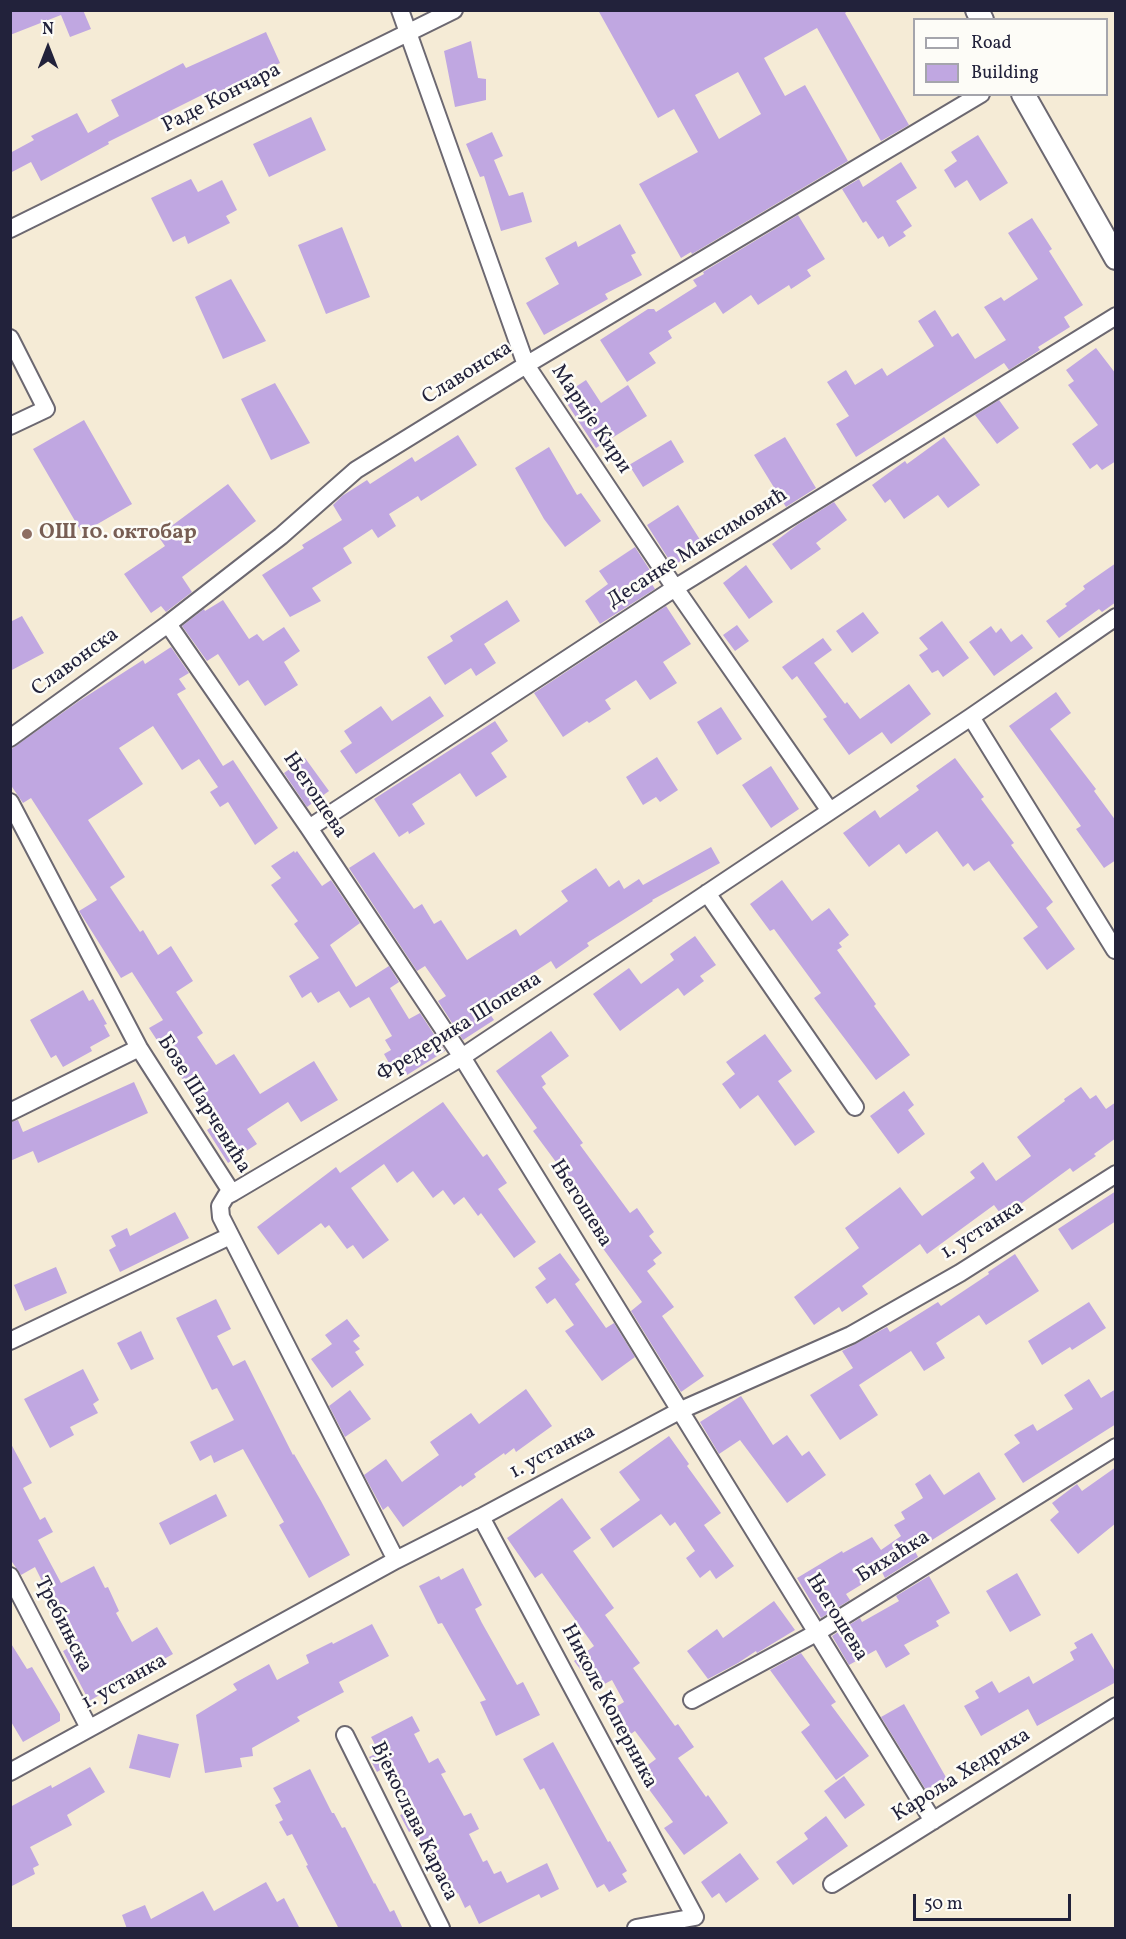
<!DOCTYPE html>
<html>
<head>
<meta charset="utf-8">
<style>
  body { margin:0 }
  #map { position:relative; width:1126px; height:1939px; overflow:hidden; background:#f5ebd6; font-family:Vollkorn,serif }
  canvas { display:block }
  .frame { position:absolute; inset:0; border:12px solid #22223b; pointer-events:none }
  .legend { position:absolute; left:913px; top:18px; width:195px; height:78px; box-sizing:border-box; background:#fdfcf7; border:2px solid #a5a5ac; margin:0; padding:8px 10px; list-style:none; font-size:18px; color:#22223b }
  .legend li { display:flex; align-items:center; gap:12px; height:30px }
  .legend b { width:30px; border:2px solid #a5a5ac }
  .north { position:absolute; left:18px; top:18px; width:60px; height:60px; -webkit-text-stroke:4px #fdfcf7; paint-order:stroke; rotate:0deg; font-size:16px; font-weight:700; line-height:24px; text-align:center; color:#22223b }
  .north::after { content:''; display:block; margin:auto; width:21px; height:27px; background:#22223b; clip-path:polygon(50% 0,100% 100%,50% 72%,0 100%) }
  .scale { position:absolute; left:913px; top:1894px; width:158px; height:27px; box-sizing:border-box; border:3px solid #22223b; border-top:0; padding-left:8px; font-size:18px; line-height:21px; white-space:nowrap; color:#22223b; -webkit-text-stroke:4px #fdfcf7; paint-order:stroke }
</style>
</head>
<body>
<div id="map">
<canvas width="1126" height="1939"></canvas>
<div class="frame"></div>
<ul class="legend">
<li><b style="height:8px;background:#fff"></b>Road</li>
<li><b style="height:16px;background:#c0a7e1"></b>Building</li>
</ul>
<div class="north">N</div>
<div class="scale">50 m</div>
</div>
<script>
const context = document.querySelector('canvas').getContext('2d');
context.lineJoin = 'round';
function fillPath(path, color) {
  context.fillStyle = color;
  context.fill(path, 'evenodd');
}
function poly(rows) {
  const path = new Path2D();
  for (const r of rows) {
    path.moveTo(r[0], r[1]);
    for (let i = 2; i < r.length; i += 2) path.lineTo(r[i], r[i + 1]);
  }
  return path;
}
function stroke(path, color, width, dash) {
  context.strokeStyle = color;
  context.lineWidth = width;
  context.lineCap = dash ? 'butt' : 'round';
  context.setLineDash(dash || []);
  context.stroke(path);
}
function write(font, color, halo, rows, align = 'center') {
  context.font = font + ' Vollkorn,serif';
  context.lineWidth = 5;
  context.setLineDash([]);
  context.textBaseline = 'middle';
  context.strokeStyle = halo;
  context.fillStyle = color;
  for (const [text, x, y, turn = 0] of rows) {
    context.save();
    context.translate(x, y);
    context.rotate((+turn || 0) * Math.PI / 180);
    context.textAlign = isNaN(turn) ? turn : align;
    if (halo) context.strokeText(text, 0, 0);
    context.fillText(text, 0, 0);
    context.restore();
  }
}
const building = poly([
  [10,10,83,10,91,29,70,37,61,15,10,35],
  [598,10,849,10,845,13,909,125,881,141,817,28,764,58,785,96,805,85,848,161,692,254,691,252,681,258,639,184,698,152,674,109,658,118],
  [738,72,761,114,719,139,695,95],
  [266,32,280,63,214,94,212,90,108,142,109,144,41,181,31,162,10,173,10,153,34,140,31,136,77,113,88,133,119,116,111,100,183,63,186,68],
  [471,41,478,78,486,79,486,100,455,107,444,51],
  [311,117,326,150,269,177,253,144],
  [492,132,503,156,494,160,509,196,523,192,532,222,501,231,484,176,480,177,466,144],
  [978,135,1008,183,980,201,967,180,955,188,944,170,957,161,951,152],
  [901,162,917,188,896,201,912,226,903,232,906,236,889,247,883,236,878,239,866,221,863,223,842,189,859,179,863,187],
  [191,179,198,192,222,180,237,210,226,216,230,223,188,244,185,236,173,242,151,198],
  [798,215,825,259,807,270,811,276,791,289,789,285,758,305,751,295,723,314,715,302,668,331,672,338,649,353,656,363,627,382,600,340,648,309,654,309,656,312,697,286,693,280,704,274,703,272],
  [1032,218,1052,249,1049,251,1083,305,1064,317,1070,327,1038,347,1040,350,1009,370,1004,363,856,457,836,424,849,416,827,382,846,370,855,385,882,368,887,376,934,346,918,321,935,310,952,337,958,333,975,359,1006,340,984,307,1001,297,1004,301,1038,279,1008,233],
  [620,224,636,253,631,255,642,275,605,294,608,299,544,335,526,303,559,284,545,258,576,241,578,247],
  [342,227,370,297,326,314,298,245],
  [231,279,266,341,223,359,195,297],
  [1096,348,1116,374,1116,461,1102,470,1097,464,1090,469,1072,444,1098,425,1068,385,1074,381,1066,370],
  [586,380,601,403,628,385,647,416,596,448,562,396],
  [275,383,310,443,271,460,241,399],
  [999,400,1019,428,997,444,975,415],
  [84,420,132,504,82,533,33,449],
  [458,435,477,465,421,501,418,496,389,514,396,526,378,538,372,529,343,548,352,563,312,588,321,601,290,617,262,575,304,548,302,545,342,520,333,505,342,496,367,480,370,484,412,457,415,462],
  [785,437,816,488,786,507,754,455],
  [944,437,980,485,948,508,938,495,904,519,890,499,885,503,872,485,905,461,907,464],
  [671,440,684,462,643,487,629,465],
  [549,447,577,495,581,493,601,521,565,547,544,519,515,468],
  [228,484,256,521,182,577,192,592,166,612,161,606,151,613,124,574,165,546,158,536],
  [834,502,847,520,816,543,821,549,791,570,772,544,797,525],
  [678,505,704,546,673,566,647,525],
  [635,547,655,578,650,581,655,589,600,624,585,601,608,584,599,571],
  [1116,563,1116,602,1102,612,1099,609,1059,638,1046,621,1067,606,1065,604,1085,589,1083,586],
  [746,565,773,602,749,619,723,583],
  [223,600,249,639,257,634,263,641,284,627,300,651,284,662,298,685,265,706,248,680,239,686,218,654,207,661,182,626,204,609,205,611],
  [507,600,520,621,484,644,496,663,476,676,471,668,445,685,427,657,453,641,450,636],
  [666,606,691,644,663,662,677,683,650,700,636,680,605,700,611,709,589,723,587,721,563,737,534,693],
  [863,612,879,633,852,653,836,631],
  [22,616,44,653,10,671,10,622],
  [942,621,969,658,943,677,938,670,932,673,919,655,928,649,919,638],
  [737,625,749,641,735,651,723,635],
  [991,626,996,633,1001,628,1011,642,1022,634,1033,648,994,676,969,642],
  [823,638,832,650,814,663,845,704,847,702,860,719,909,684,931,714,891,744,882,732,849,755,823,719,827,717,797,676,792,680,782,667],
  [171,647,189,673,179,679,186,689,177,694,223,766,233,760,278,828,255,845,228,802,220,807,210,792,218,787,199,759,182,770,153,726,119,748,143,784,88,820,125,877,110,887,140,932,143,930,158,955,171,946,193,981,176,992,203,1033,197,1037,216,1065,234,1054,260,1094,314,1061,338,1100,301,1122,288,1102,247,1129,257,1144,228,1163,207,1130,220,1121,192,1078,185,1083,149,1028,163,1020,132,972,121,978,79,911,97,900,31,798,23,803,10,784,10,750,79,701,143,660,145,664],
  [1056,692,1071,713,1050,729,1096,789,1094,791,1116,821,1116,860,1104,868,1076,829,1081,826,1009,726],
  [430,696,444,716,356,774,340,751,352,743,344,731,381,706,392,721],
  [721,707,742,739,717,755,697,722],
  [495,721,508,741,491,753,507,777,476,797,460,773,412,804,425,824,409,834,408,831,399,837,374,799],
  [657,757,678,790,660,802,656,797,643,805,626,777],
  [305,758,329,791,307,807,284,773],
  [955,758,984,797,981,799,1014,843,1011,845,1053,902,1046,908,1075,949,1047,970,1023,938,1038,927,989,861,974,871,968,863,963,867,937,831,906,854,899,844,869,867,843,833,875,810,880,818,919,790,916,786],
  [771,766,799,809,771,828,742,785],
  [711,847,720,863,652,900,653,901,587,943,589,946,556,969,551,961,484,1005,494,1020,463,1040,438,1001,446,996,425,966,417,971,349,868,374,852,414,909,422,904,434,924,441,920,467,960,516,929,520,936,568,901,561,891,596,868,609,887,619,880,624,889,639,879,643,885],
  [294,851,295,853,297,851,322,886,331,880,360,923,330,945,356,987,389,966,399,982,390,988,409,1019,420,1013,445,1051,407,1075,401,1066,393,1070,384,1054,391,1050,385,1040,392,1036,369,997,350,1008,339,991,318,1003,311,992,302,998,289,976,319,958,294,924,298,921,271,885,281,878,271,866],
  [782,880,812,921,829,908,849,935,839,943,842,947,837,950,876,1004,874,1006,910,1055,876,1080,814,998,821,993,774,929,770,931,750,904],
  [695,936,716,965,700,976,704,981,684,996,678,988,620,1031,593,994,629,968,641,984,674,960,670,954],
  [83,990,89,1001,93,999,107,1024,104,1025,110,1036,90,1047,92,1051,63,1067,56,1055,51,1058,30,1020],
  [551,1031,569,1056,541,1076,546,1084,542,1087,583,1143,580,1145,630,1213,637,1208,654,1232,649,1236,662,1253,653,1260,656,1264,647,1271,674,1307,662,1316,704,1376,681,1392,631,1311,642,1302,599,1243,607,1237,568,1183,570,1181,533,1131,537,1128,496,1071],
  [765,1034,792,1071,778,1081,815,1132,795,1146,758,1095,740,1109,722,1084,735,1074,726,1062],
  [134,1082,148,1113,38,1163,33,1151,10,1161,10,1122,18,1120,23,1132],
  [1081,1087,1090,1099,1096,1095,1106,1109,1116,1102,1116,1138,1094,1154,1096,1156,1073,1172,1070,1168,1003,1217,994,1205,927,1254,920,1244,862,1286,868,1294,842,1312,839,1307,814,1325,794,1297,859,1248,845,1228,900,1187,922,1216,975,1178,970,1172,983,1162,996,1181,1031,1156,1017,1137,1065,1101,1064,1099],
  [904,1091,914,1105,908,1110,925,1134,898,1154,870,1116],
  [443,1102,483,1157,487,1154,507,1183,498,1189,536,1242,514,1258,481,1213,478,1216,464,1197,454,1205,443,1190,433,1198,413,1171,397,1183,384,1164,351,1188,389,1240,363,1259,353,1245,347,1249,329,1225,325,1228,321,1223,278,1255,257,1227,336,1167,340,1173],
  [1116,1191,1116,1221,1072,1250,1058,1229],
  [175,1212,189,1238,120,1272,109,1250,116,1246,111,1236,127,1228,130,1236],
  [560,1253,580,1280,575,1284,606,1328,614,1323,635,1357,602,1381,565,1331,574,1325,555,1298,547,1304,535,1287,546,1279,538,1268],
  [1015,1254,1039,1291,986,1325,979,1315,936,1343,945,1358,924,1371,911,1351,859,1385,878,1415,840,1440,810,1395,853,1368,842,1351,887,1327,890,1332,938,1302,941,1306,989,1274,988,1272],
  [56,1267,67,1293,25,1311,14,1285],
  [216,1299,231,1329,217,1336,233,1366,245,1360,293,1455,294,1454,321,1501,350,1555,309,1578,279,1525,284,1522,243,1449,214,1463,211,1455,200,1461,190,1442,234,1420,217,1388,212,1390,176,1318],
  [1089,1302,1106,1328,1072,1350,1070,1347,1042,1365,1028,1341],
  [347,1319,360,1336,353,1341,360,1349,355,1352,364,1365,332,1388,311,1359,332,1344,325,1335],
  [141,1331,154,1359,131,1370,117,1343],
  [83,1369,99,1400,93,1404,98,1413,70,1427,74,1435,50,1448,24,1399],
  [1089,1379,1101,1398,1116,1389,1116,1424,1023,1483,1004,1454,1020,1443,1014,1435,1033,1424,1037,1431,1073,1409,1064,1395],
  [526,1389,552,1426,516,1452,514,1448,505,1455,504,1453,474,1474,476,1477,462,1487,461,1485,403,1527,388,1506,383,1510,364,1475,386,1459,402,1482,439,1455,430,1442,471,1413,479,1424],
  [350,1390,371,1419,345,1437,329,1406],
  [741,1396,773,1445,787,1435,802,1456,809,1451,826,1475,787,1503,740,1440,719,1454,700,1422],
  [669,1436,689,1464,687,1466,721,1513,704,1525,734,1566,716,1579,710,1570,700,1578,686,1558,695,1551,675,1522,670,1526,661,1514,613,1548,600,1529,640,1500,619,1472],
  [10,1442,32,1483,23,1488,40,1520,45,1517,53,1532,38,1540,61,1583,94,1566,105,1588,108,1587,119,1611,116,1613,132,1642,157,1627,173,1654,89,1701,63,1651,74,1645,35,1567,21,1575,10,1559],
  [1116,1467,1116,1523,1078,1554,1050,1520,1059,1512,1052,1503,1077,1484,1082,1491],
  [979,1472,996,1499,915,1551,918,1557,885,1578,882,1572,846,1594,850,1600,821,1618,797,1578,842,1551,843,1553,872,1537,881,1550,901,1536,894,1525,905,1519,901,1512,923,1498,915,1484,930,1474,944,1495],
  [216,1494,227,1516,170,1545,159,1523],
  [562,1498,591,1538,573,1551,614,1608,605,1615,640,1663,633,1668,675,1726,678,1724,694,1747,678,1758,706,1797,708,1795,728,1823,684,1855,664,1828,673,1822,637,1773,656,1759,635,1731,628,1736,609,1711,624,1702,612,1680,595,1689,574,1661,594,1646,542,1573,535,1578,507,1538],
  [463,1568,482,1605,475,1609,482,1623,517,1685,523,1682,540,1715,496,1736,480,1702,486,1700,442,1623,438,1624,419,1586,439,1576,441,1580],
  [1017,1573,1041,1615,1010,1632,986,1591],
  [929,1576,950,1613,936,1621,939,1626,904,1645,910,1654,886,1668,876,1650,849,1665,832,1636,860,1618,862,1622,899,1601,896,1596],
  [774,1601,795,1630,757,1653,756,1651,738,1663,708,1679,687,1651,717,1629,723,1638],
  [372,1624,389,1656,339,1682,344,1692,297,1717,300,1721,252,1748,253,1756,240,1758,242,1767,205,1773,196,1715,237,1690,233,1684,269,1664,277,1680,309,1663,306,1655,332,1642,333,1644],
  [1092,1633,1116,1673,1116,1682,1037,1726,1028,1709,981,1736,964,1706,979,1698,975,1691,992,1681,999,1693,1029,1676,1033,1684,1074,1660,1070,1652,1077,1648,1074,1643],
  [10,1642,27,1669,32,1667,60,1714,60,1721,23,1742,10,1720],
  [801,1653,836,1702,831,1705,869,1756,836,1780,801,1732,810,1725,770,1670],
  [904,1704,947,1779,926,1790,881,1717],
  [412,1716,420,1731,414,1734,429,1763,438,1758,446,1772,441,1774,464,1816,471,1813,479,1829,469,1834,483,1862,487,1860,494,1874,501,1871,507,1883,547,1863,559,1889,541,1898,539,1894,479,1924,470,1905,465,1908,458,1893,453,1895,446,1881,442,1883,414,1829,409,1832,400,1815,405,1813,397,1798,402,1795,387,1766,377,1772,369,1757,379,1752,371,1737],
  [138,1734,179,1744,170,1778,129,1768],
  [553,1742,608,1842,610,1841,627,1871,622,1874,627,1882,609,1892,604,1884,597,1888,544,1788,540,1790,523,1759],
  [90,1767,105,1792,67,1815,72,1825,30,1847,39,1865,33,1868,35,1874,10,1887,10,1807,51,1785,52,1788],
  [310,1769,332,1813,334,1813,342,1828,345,1827,374,1884,375,1883,390,1912,394,1910,403,1929,339,1929,306,1866,308,1865,292,1834,287,1836,279,1822,283,1820,275,1805,281,1802,273,1788],
  [844,1776,865,1805,845,1819,824,1791],
  [826,1816,848,1846,793,1885,776,1862,808,1839,804,1833],
  [740,1853,759,1879,726,1903,719,1893,712,1898,701,1882],
  [266,1882,277,1902,284,1898,300,1929,127,1929,122,1915,145,1905,151,1919,203,1891,214,1911]
]);
const street = poly([
  [400,10,526,365,675,588,830,811],
  [10,229,454,10],
  [10,338,46,409,10,426],
  [168,624,309,828,462,1057,933,1821],
  [971,717,1115,950],
  [10,738,168,624,281,536,356,470,526,365,981,94],
  [10,802,139,1048,232,1193,226,1196,220,1206,221,1217,396,1560],
  [309,828,675,588,1116,316],
  [707,893,855,1107],
  [10,1112,139,1048],
  [232,1193,462,1057,971,717,1116,617],
  [10,1341,230,1236],
  [481,1517,695,1917,636,1928],
  [10,1576,89,1728],
  [692,1700,818,1632,1116,1447],
  [345,1735,441,1928],
  [10,1772,396,1560,481,1517,681,1410,851,1335,960,1273,1116,1174],
  [832,1884,1116,1706]
]);
const secondary = poly([
  [977,10,982,20],
  [1023,94,1116,258]
]);
const markers = [
  [27,534,6,"#8d6e63"]
];
const streetNames = [
  ["Раде Кончара",222,99,-27],
  ["Славонска",468,374,-32],
  ["Марије Кири",590,420,56],
  ["Десанке Максимовић",698,549,-32],
  ["Славонска",76,663,-36],
  ["Његошева",314,796,56],
  ["Фредерика Шопена",460,1028,-32],
  ["Бозе Шарчевића",203,1105,58],
  ["Његошева",580,1204,58],
  ["1. устанка",983,1231,-32],
  ["1. устанка",553,1453,-28],
  ["Бихаћка",894,1558,-32],
  ["Његошева",836,1618,58],
  ["Требињска",62,1625,63],
  ["1. устанка",125,1683,-29],
  ["Николе Коперника",608,1707,62],
  ["Кароља Хедриха",962,1776,-32],
  ["Вјекослава Караса",413,1822,64]
];
const educationNames = [
  ["ОШ 10. октобар",39,534]
];
fillPath(building, '#c0a7e1');
stroke(street, '#6c6871', 20);
stroke(secondary, '#6c6871', 26);
stroke(street, '#fff', 16);
stroke(secondary, '#fff', 22);
for (const [x, y, r, color] of markers) {
  const dot = new Path2D();
  dot.arc(x, y, r, 0, 2 * Math.PI);
  context.fillStyle = color;
  context.fill(dot);
  stroke(dot, '#fdfcf7', 2);
}
write('21px', '#22223b', '#fdfcf7', streetNames);
write('bold 21px', '#785e54', '#fdfcf7', educationNames, 'left');
</script>
</body>
</html>
